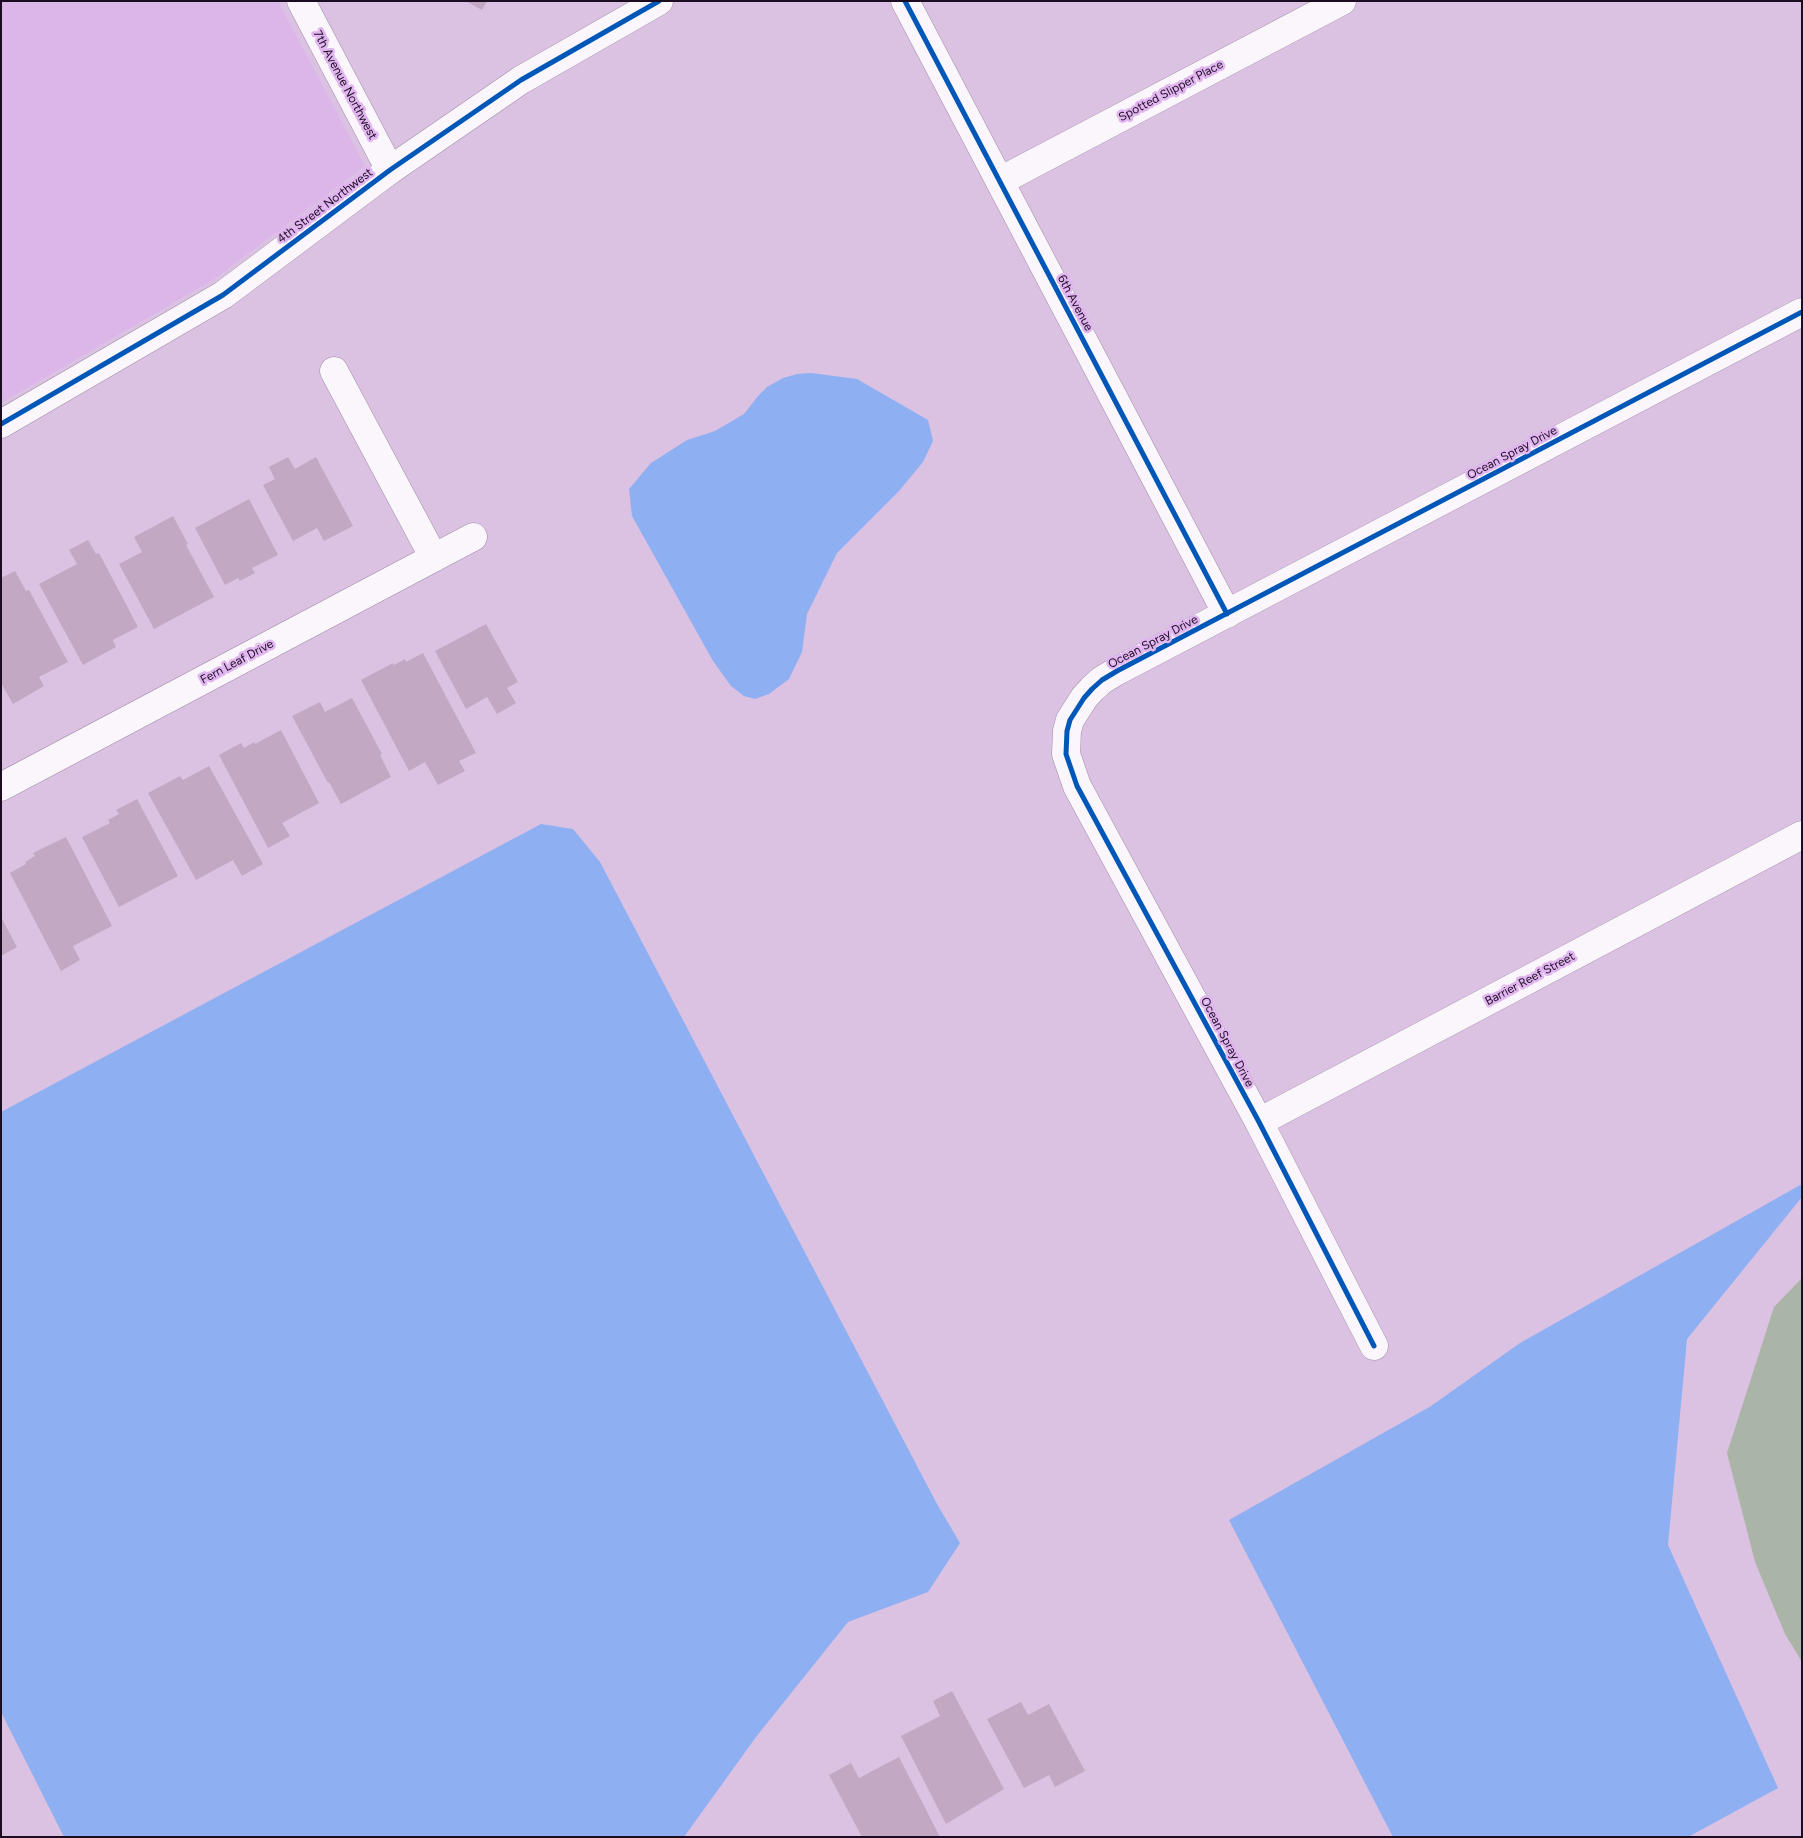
<!DOCTYPE html>
<html>
<head>
<meta charset="utf-8">
<style>
  body { margin:0 }
  #map { position:relative; width:1803px; height:1838px; overflow:hidden; background:#dbc2e3; font-family:Figtree,sans-serif }
  canvas { display:block }
  .frame { position:absolute; inset:0; border:2px solid #1c0c21; pointer-events:none }
</style>
</head>
<body>
<div id="map">
<canvas width="1803" height="1838"></canvas>
<div class="frame"></div>
</div>
<script>
const context = document.querySelector('canvas').getContext('2d');
context.lineJoin = 'round';
function fillPath(path, color) {
  context.fillStyle = color;
  context.fill(path, 'evenodd');
}
function poly(rows) {
  const path = new Path2D();
  for (const r of rows) {
    path.moveTo(r[0], r[1]);
    for (let i = 2; i < r.length; i += 2) path.lineTo(r[i], r[i + 1]);
  }
  return path;
}
function stroke(path, color, width, dash) {
  context.strokeStyle = color;
  context.lineWidth = width;
  context.lineCap = dash ? 'butt' : 'round';
  context.setLineDash(dash || []);
  context.stroke(path);
}
function write(font, color, halo, rows, align = 'center') {
  context.font = font + ' Figtree,sans-serif';
  context.lineWidth = 5;
  context.setLineDash([]);
  context.textBaseline = 'middle';
  context.strokeStyle = halo;
  context.fillStyle = color;
  for (const [text, x, y, turn = 0] of rows) {
    context.save();
    context.translate(x, y);
    context.rotate((+turn || 0) * Math.PI / 180);
    context.textAlign = isNaN(turn) ? turn : align;
    if (halo) context.strokeText(text, 0, 0);
    context.fillText(text, 0, 0);
    context.restore();
  }
}
const built = poly([
  [1,1,278,1,365,166,213,280,1,403]
]);
const green = poly([
  [1802,1278,1802,1662,1785,1634,1755,1562,1727,1453,1774,1307]
]);
const water = poly([
  [811,373,857,379,928,420,933,441,923,462,899,491,837,553,807,614,802,652,789,679,769,694,755,699,744,696,731,686,713,661,632,516,629,489,651,463,687,440,715,431,744,414,758,396,767,387,783,378,797,374],
  [541,824,573,829,600,862,937,1504,960,1543,928,1592,848,1622,756,1737,684,1837,64,1837,1,1712,1,1112],
  [1802,1184,1802,1197,1687,1339,1668,1545,1778,1788,1688,1837,1393,1837,1229,1520,1431,1406,1520,1343]
]);
const building = poly([
  [466,1,487,1,482,10],
  [288,457,295,469,316,457,353,526,324,541,317,528,293,541,263,485,275,479,269,467],
  [249,499,278,555,252,568,255,573,240,581,238,578,225,585,195,528],
  [173,516,188,544,186,545,214,597,154,629,119,564,142,552,134,537],
  [88,540,96,554,99,553,138,627,113,640,116,647,83,665,39,584,77,564,69,550],
  [15,571,26,591,29,590,68,662,39,677,44,686,13,704,1,683,1,578],
  [486,624,518,682,507,688,516,703,497,714,487,697,466,709,435,651],
  [423,653,476,753,459,761,465,771,438,785,425,762,409,771,361,680,393,663,394,665,405,659,406,662],
  [352,698,382,754,380,755,391,777,341,804,329,782,328,783,292,716,320,702,325,712],
  [281,730,319,803,282,823,290,836,268,848,219,755,241,743,244,748,254,742,255,744],
  [209,766,263,864,242,876,233,860,196,880,148,793,180,776,183,780],
  [137,799,178,876,119,907,82,837,110,823,108,820,119,814,116,810],
  [66,837,112,926,73,946,80,960,61,971,10,873,26,864,25,862,35,856,33,853],
  [1,917,17,947,1,956],
  [952,1691,1004,1789,946,1824,901,1736,940,1716,933,1701],
  [1021,1702,1028,1715,1049,1704,1085,1771,1055,1787,1049,1775,1024,1788,987,1719],
  [899,1757,940,1837,862,1837,829,1775,851,1763,859,1778]
]);
const minor = poly([
  [301,1,390,170],
  [905,1,1227,614],
  [1000,181,1342,1],
  [334,371,434,558],
  [1,424,223,295,390,170,521,80,659,1],
  [1,787,473,537],
  [1259,1122,1802,835],
  [1374,1346,1259,1122,1077,786,1066,754,1067,731,1070,720,1084,698,1092,689,1102,680,1117,671,1802,312]
]);
const cycleway = poly([
  [905,1,1227,614],
  [1,424,223,295,390,170,521,80,659,1],
  [1374,1346,1259,1122,1077,786,1066,754,1067,731,1070,720,1084,698,1092,689,1102,680,1117,671,1802,312]
]);
const streetNames = [
  ["7th Avenue Northwest",345,85,62],
  ["Spotted Slipper Place",1171,91,-28],
  ["4th Street Northwest",325,206,-37],
  ["6th Avenue",1075,303,62],
  ["Ocean Spray Drive",1512,453,-28],
  ["Ocean Spray Drive",1153,642,-28],
  ["Fern Leaf Drive",237,662,-28],
  ["Barrier Reef Street",1530,979,-28],
  ["Ocean Spray Drive",1227,1042,62]
];
fillPath(built, '#dcb6e8');
fillPath(green, '#abb5a7');
fillPath(water, '#8eaff2');
fillPath(building, '#c3a8c3');
stroke(minor, '#a08da6', 29);
stroke(minor, '#faf6fb', 28);
stroke(cycleway, '#0057b8', 5);
write('12px', '#1c0c21', '#e1b5f0', streetNames);
</script>
</body>
</html>
